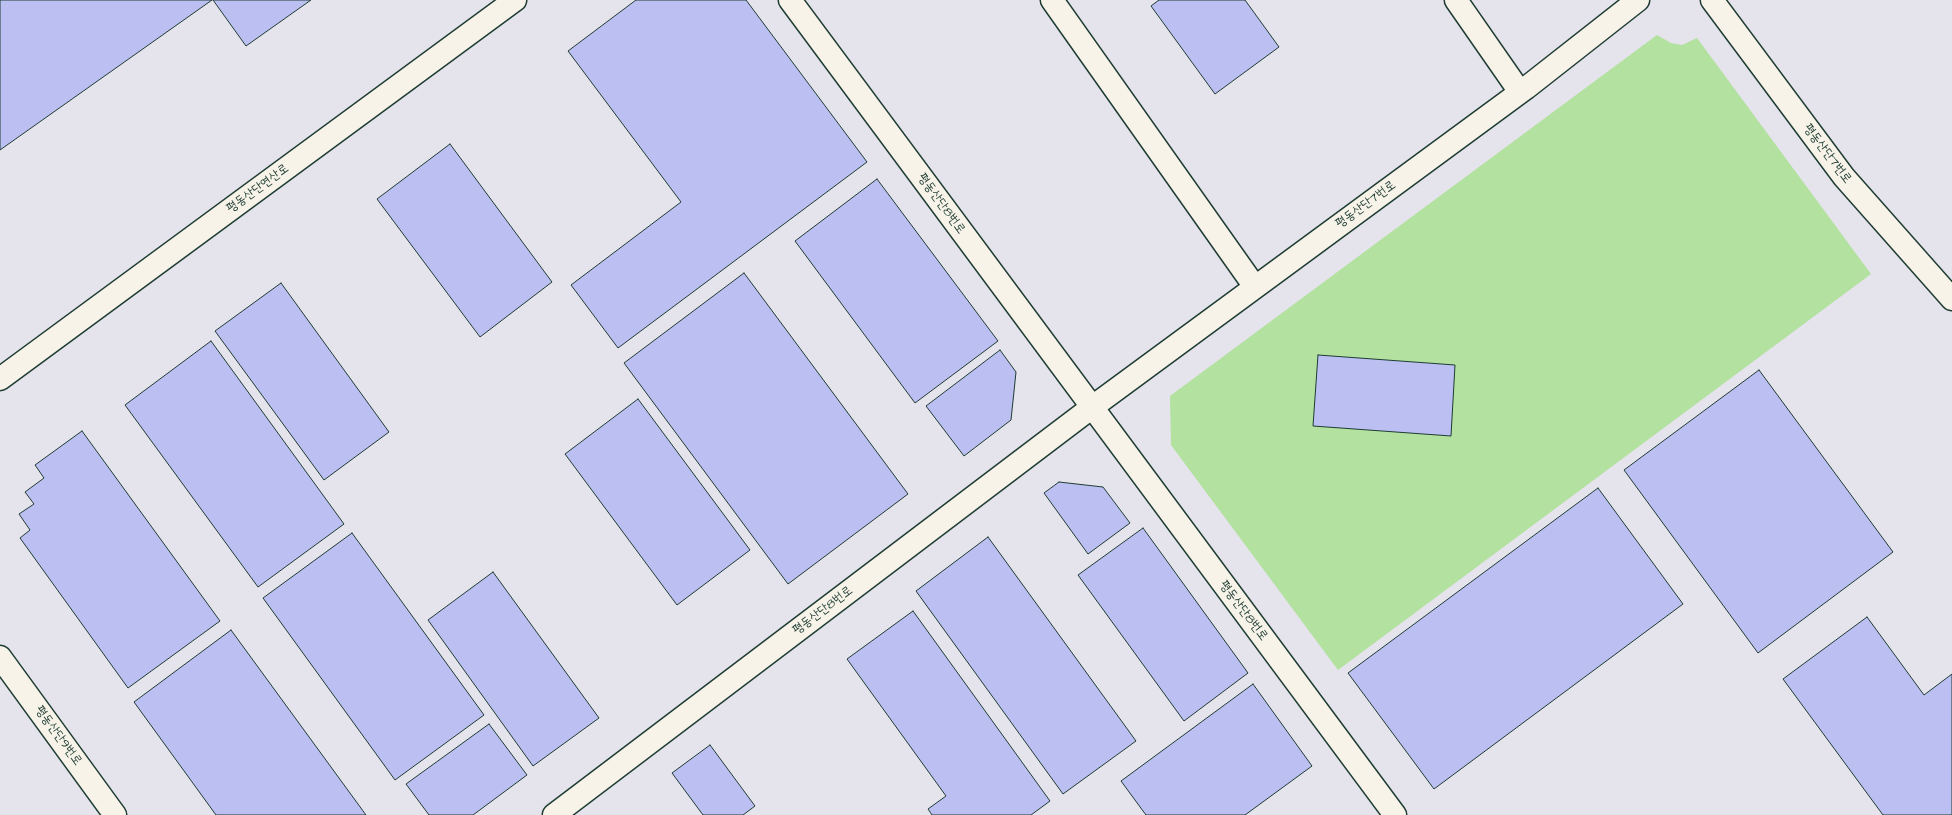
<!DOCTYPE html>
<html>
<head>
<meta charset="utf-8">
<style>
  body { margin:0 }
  canvas { display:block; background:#f7f3e8 }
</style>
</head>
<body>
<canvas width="1952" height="815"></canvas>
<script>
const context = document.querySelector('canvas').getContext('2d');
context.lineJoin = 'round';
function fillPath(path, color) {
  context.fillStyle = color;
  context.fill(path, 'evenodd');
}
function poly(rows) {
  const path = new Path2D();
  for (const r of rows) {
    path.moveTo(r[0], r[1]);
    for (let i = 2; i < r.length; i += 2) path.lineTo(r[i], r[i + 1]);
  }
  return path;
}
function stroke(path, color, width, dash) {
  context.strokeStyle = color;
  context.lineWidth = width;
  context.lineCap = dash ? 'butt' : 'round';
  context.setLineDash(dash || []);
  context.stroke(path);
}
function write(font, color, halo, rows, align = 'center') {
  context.font = font + ' "Architects Daughter","Poor Story",sans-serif';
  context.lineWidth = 3;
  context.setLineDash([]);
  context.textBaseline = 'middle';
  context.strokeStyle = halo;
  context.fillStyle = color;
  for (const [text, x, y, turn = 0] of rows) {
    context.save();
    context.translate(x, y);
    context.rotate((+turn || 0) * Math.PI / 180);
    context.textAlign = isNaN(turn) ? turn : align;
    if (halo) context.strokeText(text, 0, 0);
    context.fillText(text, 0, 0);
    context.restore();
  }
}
const built = poly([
  [0,0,1952,0,1952,815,0,815]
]);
const green = poly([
  [1657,35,1671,43,1682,45,1697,38,1871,274,1338,670,1171,445,1170,396]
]);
const building = poly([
  [0,0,212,0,0,150,0,0],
  [213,0,311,0,246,46,213,0],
  [636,0,746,0,867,162,618,348,571,285,681,202,568,51,636,0],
  [1159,0,1245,0,1279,47,1215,94,1151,6,1159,0],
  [450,144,552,282,480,337,377,199,450,144],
  [877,179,998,341,915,403,795,241,877,179],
  [744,273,908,494,788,584,624,363,744,273],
  [281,283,389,432,324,480,215,331,281,283],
  [211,341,344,524,258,587,125,405,211,341],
  [1000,350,1016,372,1011,420,964,456,926,406,1000,350],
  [1318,355,1455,365,1451,436,1313,426,1318,355],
  [1759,370,1893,552,1758,653,1624,470,1759,370],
  [638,399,750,550,677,605,565,454,638,399],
  [82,431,220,621,128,688,20,538,30,530,19,514,34,504,25,492,44,478,35,465,82,431],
  [1059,482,1103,487,1130,523,1088,554,1044,493,1059,482],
  [1598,488,1683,604,1434,789,1348,673,1598,488],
  [1143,528,1248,673,1184,721,1078,575,1143,528],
  [352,533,484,715,395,780,263,598,352,533],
  [988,537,1136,741,1063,794,916,591,988,537],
  [493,572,599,718,533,766,428,620,493,572],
  [913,611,1050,801,1031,815,932,815,928,809,946,796,847,659,913,611],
  [1867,617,1924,695,1952,674,1952,815,1883,815,1783,679,1867,617],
  [231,630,366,815,216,815,134,702,231,630],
  [1253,684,1312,766,1245,815,1146,815,1121,781,1253,684],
  [489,724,527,775,473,815,429,815,406,784,489,724],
  [710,745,755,806,743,815,703,815,672,773,710,745]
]);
const minor = poly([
  [790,0,1395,815],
  [1052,0,1255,287],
  [1456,0,1520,92],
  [1712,0,1844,177,1952,299],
  [0,379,515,0],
  [0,657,115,815],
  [554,815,1091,408,1526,88,1638,0]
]);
const streetNames = [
  ["평동산단7번로",1827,154,53],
  ["평동산단연산로",258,189,-36],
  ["평동산단8번로",941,204,54],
  ["평동산단7번로",1366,205,-36],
  ["평동산단8번로",823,611,-37],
  ["평동산단8번로",1243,611,53],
  ["평동산단9번로",58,736,54]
];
fillPath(built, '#e5e3eb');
fillPath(green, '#b3e19f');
fillPath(building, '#bcbff1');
stroke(building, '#1f3d34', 1);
stroke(minor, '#1f3d34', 25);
stroke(minor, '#f7f3e8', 22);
write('13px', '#1f3d34', '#f7f3e8', streetNames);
</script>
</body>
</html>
